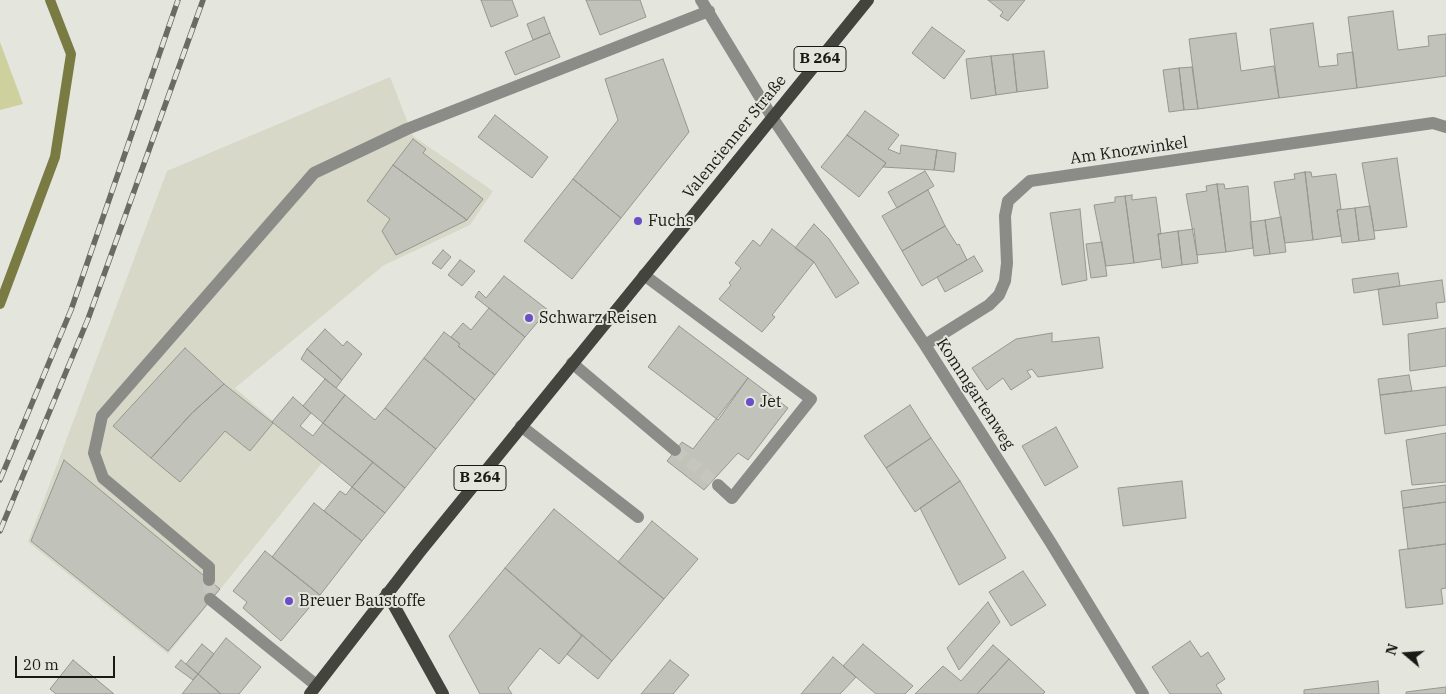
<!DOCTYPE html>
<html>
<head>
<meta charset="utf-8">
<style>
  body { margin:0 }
  #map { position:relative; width:1446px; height:694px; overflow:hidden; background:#e4e5dc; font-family:"IBM Plex Serif",serif }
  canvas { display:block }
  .north { position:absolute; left:1381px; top:629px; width:50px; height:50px; -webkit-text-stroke:4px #e4e5dc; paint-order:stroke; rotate:288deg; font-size:14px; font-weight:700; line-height:20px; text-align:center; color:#191916 }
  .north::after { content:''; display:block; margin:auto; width:18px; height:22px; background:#191916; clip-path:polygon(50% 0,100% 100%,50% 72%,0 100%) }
  .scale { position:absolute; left:15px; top:656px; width:100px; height:22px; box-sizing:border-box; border:2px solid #191916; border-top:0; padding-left:6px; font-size:15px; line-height:18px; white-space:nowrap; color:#191916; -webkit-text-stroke:4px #e4e5dc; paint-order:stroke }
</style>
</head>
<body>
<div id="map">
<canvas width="1446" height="694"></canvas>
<div class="north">N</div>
<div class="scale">20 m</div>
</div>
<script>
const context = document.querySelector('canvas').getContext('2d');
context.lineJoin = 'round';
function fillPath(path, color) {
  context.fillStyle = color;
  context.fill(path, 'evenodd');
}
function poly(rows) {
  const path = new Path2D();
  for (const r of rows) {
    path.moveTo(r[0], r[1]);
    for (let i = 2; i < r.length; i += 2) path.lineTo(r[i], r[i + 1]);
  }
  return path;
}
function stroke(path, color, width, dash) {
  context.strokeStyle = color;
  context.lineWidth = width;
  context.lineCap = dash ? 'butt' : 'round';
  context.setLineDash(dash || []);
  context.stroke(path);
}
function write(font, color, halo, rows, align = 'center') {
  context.font = font + ' "IBM Plex Serif",serif';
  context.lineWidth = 4;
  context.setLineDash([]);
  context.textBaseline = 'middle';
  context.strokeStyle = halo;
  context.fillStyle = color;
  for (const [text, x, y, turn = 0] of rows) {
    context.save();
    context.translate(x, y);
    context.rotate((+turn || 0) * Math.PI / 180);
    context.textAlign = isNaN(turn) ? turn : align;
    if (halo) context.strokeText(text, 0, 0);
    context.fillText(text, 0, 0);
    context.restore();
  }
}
const built = poly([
  [390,77,413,136,493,191,470,225,384,265,235,388,322,463,168,654,28,542,167,171]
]);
const green = poly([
  [0,42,23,104,0,110]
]);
const stream = poly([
  [0,304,55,157,71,54,50,0]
]);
const building = poly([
  [481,0,512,0,518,16,491,27,481,0],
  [586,0,640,0,646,17,600,35,586,0],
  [988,0,1025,0,1008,21,1000,16,1003,12,988,0],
  [1393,11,1398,50,1429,46,1428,36,1446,34,1446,76,1357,88,1348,17,1393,11],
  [544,17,550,33,533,40,527,24,544,17],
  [1313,23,1319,67,1338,65,1337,54,1353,52,1357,88,1279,98,1270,29,1313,23],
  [932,27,965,51,944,79,912,53,932,27],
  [550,33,560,57,515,75,505,52,550,33],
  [1236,33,1241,71,1274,66,1279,98,1198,109,1189,39,1236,33],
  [1044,51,1048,88,1017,92,1013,54,1044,51],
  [1013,54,1017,92,996,95,991,56,1013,54],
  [991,56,996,95,971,99,966,59,991,56],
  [663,59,689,132,621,218,573,179,618,120,605,79,663,59],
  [1192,67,1198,109,1184,110,1179,68,1192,67],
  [1179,68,1184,110,1169,112,1163,70,1179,68],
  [865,111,899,135,888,149,900,154,901,145,937,150,934,170,883,167,886,163,847,135,865,111],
  [495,115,548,157,532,178,478,137,495,115],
  [847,135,886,163,859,197,821,167,847,135],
  [413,139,426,149,423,153,483,199,467,220,393,165,413,139],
  [937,150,956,153,954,172,934,170,937,150],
  [1397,158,1407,227,1374,231,1362,163,1397,158],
  [393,165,467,220,396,255,382,231,390,219,367,201,393,165],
  [925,171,934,186,897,208,888,192,925,171],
  [1305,172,1311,172,1312,177,1336,174,1341,209,1337,210,1341,236,1313,240,1305,172],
  [1305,172,1313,240,1285,243,1274,182,1295,179,1294,174,1305,172],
  [573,179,621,218,572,279,524,241,573,179],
  [1217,184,1226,252,1197,255,1186,194,1207,191,1206,186,1217,184],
  [1217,184,1224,184,1225,189,1248,186,1253,248,1226,252,1217,184],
  [928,190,945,226,902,251,882,216,928,190],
  [1132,195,1132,200,1156,197,1161,234,1158,234,1161,259,1134,263,1125,196,1132,195],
  [1125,196,1134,263,1106,266,1094,205,1115,202,1115,197,1125,196],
  [1370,206,1375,239,1359,241,1355,208,1370,206],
  [1355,208,1359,241,1342,243,1337,210,1355,208],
  [1080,209,1087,280,1062,285,1050,213,1080,209],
  [1281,217,1286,252,1270,254,1265,220,1281,217],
  [1265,220,1270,254,1254,256,1250,222,1265,220],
  [814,224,829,239,859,283,836,298,814,262,795,248,814,224],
  [945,226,957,245,959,244,967,260,922,286,902,251,945,226],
  [772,229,814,262,772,315,775,317,762,332,719,299,731,285,729,283,741,268,735,263,753,240,760,246,772,229],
  [1194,229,1198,263,1182,265,1178,231,1194,229],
  [1178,231,1182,265,1162,268,1158,234,1178,231],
  [1102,242,1107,276,1091,278,1086,244,1102,242],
  [443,250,451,257,441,269,432,263,443,250],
  [974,256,983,271,945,292,937,277,974,256],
  [460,260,475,271,462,286,448,275,460,260],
  [1398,273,1400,286,1354,293,1352,279,1398,273],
  [504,276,548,310,525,337,475,297,479,291,486,298,504,276],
  [1442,280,1445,302,1436,303,1438,318,1383,325,1378,289,1442,280],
  [489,308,525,337,495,375,458,346,460,344,451,337,463,323,471,330,489,308],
  [679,326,748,378,718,420,648,367,679,326],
  [1446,328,1446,366,1410,371,1408,334,1446,328],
  [325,329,343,346,347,341,362,354,342,380,307,349,325,329],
  [444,332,460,344,458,346,495,375,475,400,424,358,444,332],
  [1052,333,1052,342,1099,337,1103,368,1038,377,1032,369,1027,371,1031,377,1011,390,1003,378,987,390,972,368,1016,339,1052,333],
  [185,348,224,384,192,413,151,458,113,426,185,348],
  [307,349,342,380,336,388,301,359,307,349],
  [424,358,475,400,436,449,385,408,424,358],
  [1409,375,1412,391,1380,395,1378,379,1409,375],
  [748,378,788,408,748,460,738,453,704,490,667,461,682,442,693,449,748,378],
  [325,379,345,395,323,423,303,406,325,379],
  [224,384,273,423,250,451,225,431,180,482,151,458,192,413,224,384],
  [1446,387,1446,425,1385,434,1380,395,1446,387],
  [345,395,375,420,385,408,436,449,405,488,323,423,345,395],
  [293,397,311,413,300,426,313,436,323,423,373,462,352,487,272,422,293,397],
  [910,405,931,438,886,468,864,436,910,405],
  [1056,427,1078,467,1045,486,1022,446,1056,427],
  [1446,433,1446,482,1412,485,1406,440,1446,433],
  [931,438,960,481,915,512,886,468,931,438],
  [64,460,220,589,168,651,31,541,64,460],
  [373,462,405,488,385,513,352,487,373,462],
  [960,481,1006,558,959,585,920,508,960,481],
  [1182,481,1186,518,1123,526,1118,488,1182,481],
  [1446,485,1446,502,1403,508,1401,491,1446,485],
  [352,487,385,513,362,541,324,511,340,491,346,495,352,487],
  [1446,502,1446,544,1408,549,1403,508,1446,502],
  [314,503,362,541,320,595,272,557,314,503],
  [554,509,664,599,612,661,505,568,554,509],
  [652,521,698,559,664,599,618,562,652,521],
  [1446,544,1446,588,1441,589,1443,604,1406,608,1399,550,1446,544],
  [265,551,320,595,281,641,243,608,247,602,233,591,265,551],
  [505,568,582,636,559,664,540,648,508,688,512,694,480,694,449,636,505,568],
  [1023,571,1046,605,1011,626,989,592,1023,571],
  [988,602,1000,622,959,670,947,648,988,602],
  [582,635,612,661,598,679,567,654,582,635],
  [226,638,261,667,239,694,221,694,198,674,226,638],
  [1190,641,1201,657,1208,652,1225,679,1216,685,1222,694,1170,694,1152,667,1190,641],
  [202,644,214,654,198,674,186,664,202,644],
  [863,644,913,686,905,694,876,694,843,666,863,644],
  [993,645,1009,659,977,694,915,694,943,666,961,681,993,645],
  [833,657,856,677,840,694,801,694,833,657],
  [1009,659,1045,692,1043,694,977,694,1009,659],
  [73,660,114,694,56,694,50,689,73,660],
  [181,660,198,674,193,680,175,667,181,660],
  [670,660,689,675,673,694,641,694,670,660],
  [198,674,221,694,182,694,198,674],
  [1378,681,1379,694,1304,694,1304,690,1378,681],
  [1446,687,1446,694,1406,694,1406,692,1446,687]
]);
const minorTunnel = poly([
  [675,450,718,485],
  [209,580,210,599]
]);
const minor = poly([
  [701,0,772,117,925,345,1051,543,1143,694],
  [644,275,811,399,732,498,718,485],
  [925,345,989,305,999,295,1005,281,1007,263,1005,216,1008,201,1030,181,1433,123,1446,127],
  [572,363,675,450],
  [521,426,638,517],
  [209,580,209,567,103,478,94,453,102,416,314,173,407,129,709,11],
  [210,599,316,685]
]);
const major = poly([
  [387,593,443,694],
  [310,694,419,553,868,0]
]);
const rail = poly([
  [0,480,71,310,178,0],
  [0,531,88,319,203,0]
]);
const markers = [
  [638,221,5,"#6b4dc7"],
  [529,318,5,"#6b4dc7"],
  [750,402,5,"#6b4dc7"],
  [289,601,5,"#6b4dc7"]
];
const shields = [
  [820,59,52],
  [480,478,52]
];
const shieldNames = [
  ["B 264",820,59],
  ["B 264",480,478]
];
const streetNames = [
  ["Valencienner Straße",735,137,-51],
  ["Am Knozwinkel",1129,151,-8],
  ["Kommgartenweg",975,394,57]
];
const poiNames = [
  ["Fuchs",648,221],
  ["Schwarz Reisen",539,318],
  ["Jet",760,402],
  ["Breuer Baustoffe",299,601]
];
fillPath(built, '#d7d8c8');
fillPath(green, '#ced19d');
stroke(stream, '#7a7b42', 10);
fillPath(building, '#c1c2ba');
stroke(building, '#979790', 1);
stroke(minorTunnel, '#c6c6be', 12, [12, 6]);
stroke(minor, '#8b8b88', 12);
stroke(major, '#44443e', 12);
stroke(rail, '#6b6b66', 5.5);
stroke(rail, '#e4e5dc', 4, [11]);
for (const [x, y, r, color] of markers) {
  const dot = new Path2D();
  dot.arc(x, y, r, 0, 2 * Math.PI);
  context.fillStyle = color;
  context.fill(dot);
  stroke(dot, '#e4e5dc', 2);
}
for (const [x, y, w] of shields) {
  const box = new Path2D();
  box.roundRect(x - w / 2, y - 12.5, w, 25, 4);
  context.fillStyle = '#e4e5dc';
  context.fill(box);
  stroke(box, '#191916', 1);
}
write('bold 15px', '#191916', null, shieldNames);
write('16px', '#191916', '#e4e5dc', streetNames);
write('16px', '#191916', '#e4e5dc', poiNames, 'left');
</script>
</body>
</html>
